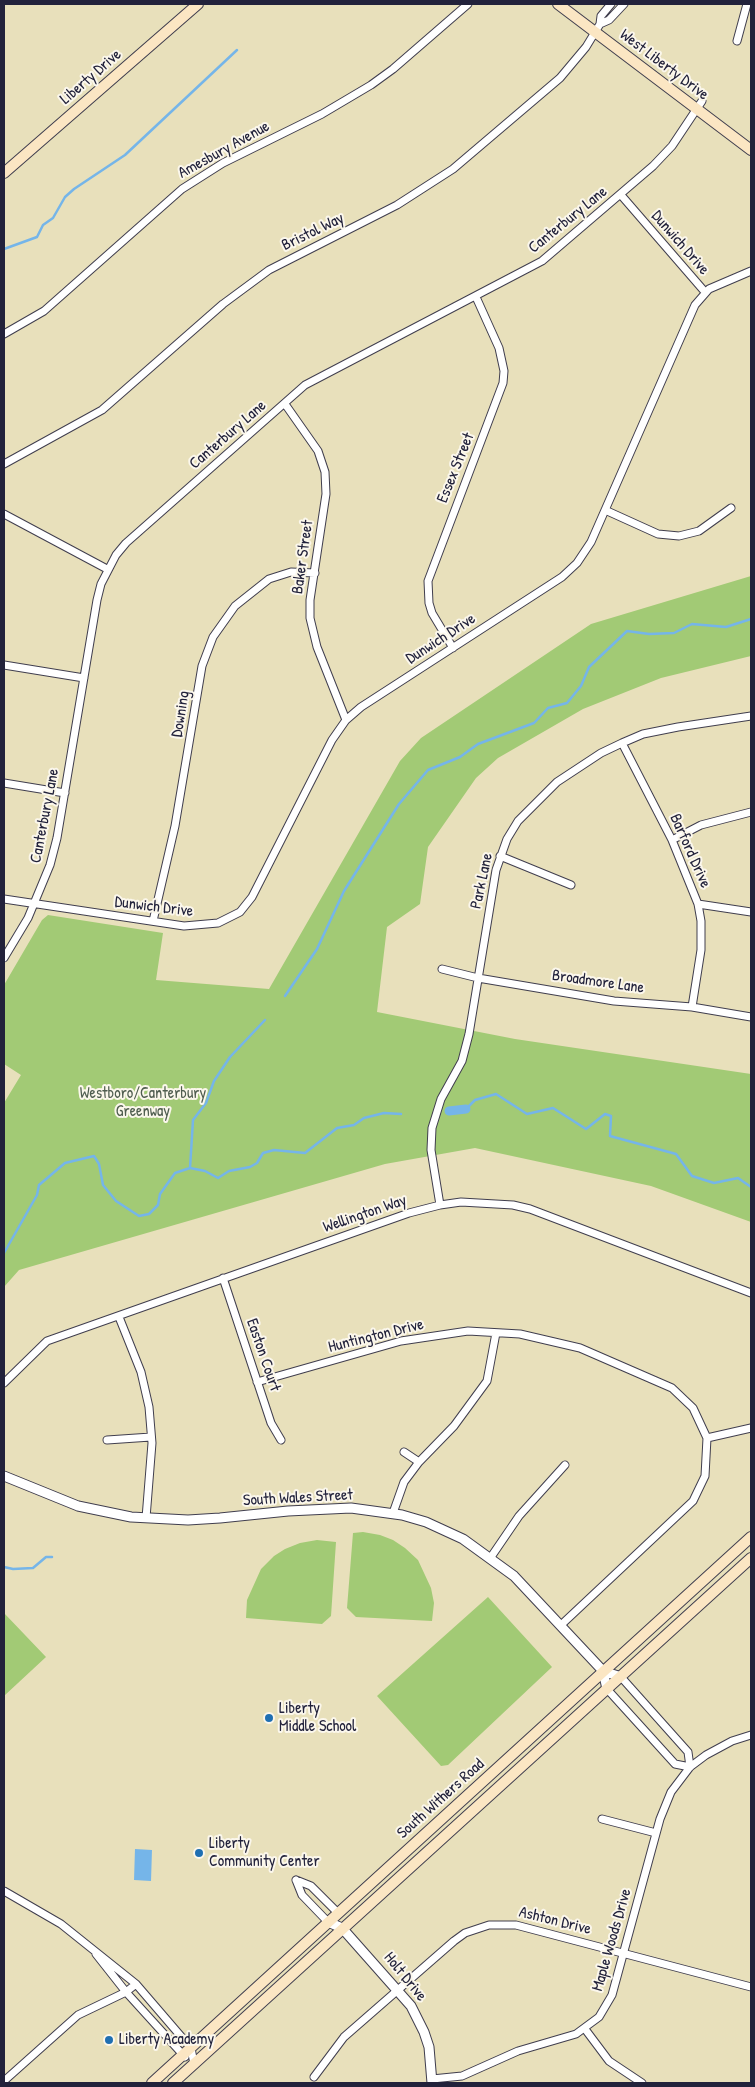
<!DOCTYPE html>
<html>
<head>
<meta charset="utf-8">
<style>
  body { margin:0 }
  #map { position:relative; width:755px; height:2087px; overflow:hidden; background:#e8e0bb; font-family:"Patrick Hand",sans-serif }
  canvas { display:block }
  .frame { position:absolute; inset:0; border:5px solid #22223b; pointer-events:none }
</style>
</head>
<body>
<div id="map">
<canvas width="755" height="2087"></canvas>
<div class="frame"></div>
</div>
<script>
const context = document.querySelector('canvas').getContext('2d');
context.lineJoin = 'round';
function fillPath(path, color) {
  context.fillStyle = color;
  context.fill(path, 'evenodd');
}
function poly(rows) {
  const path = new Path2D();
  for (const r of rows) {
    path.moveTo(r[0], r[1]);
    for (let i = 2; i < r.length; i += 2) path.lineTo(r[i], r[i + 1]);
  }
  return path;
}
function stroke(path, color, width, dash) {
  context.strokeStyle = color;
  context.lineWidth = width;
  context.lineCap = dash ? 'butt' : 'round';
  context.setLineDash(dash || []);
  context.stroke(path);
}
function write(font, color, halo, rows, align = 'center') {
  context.font = font + ' "Patrick Hand",sans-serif';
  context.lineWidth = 4;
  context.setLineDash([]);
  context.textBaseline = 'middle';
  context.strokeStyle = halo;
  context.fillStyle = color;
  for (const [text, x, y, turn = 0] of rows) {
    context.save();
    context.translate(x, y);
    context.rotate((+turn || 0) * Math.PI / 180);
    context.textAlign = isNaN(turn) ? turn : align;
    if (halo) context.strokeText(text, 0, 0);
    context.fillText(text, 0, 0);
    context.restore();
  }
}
const green = poly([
  [751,576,751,656,661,678,583,709,498,758,476,778,428,847,420,904,387,927,377,1012,515,1039,751,1074,751,1222,651,1186,475,1148,385,1164,19,1270,4,1287,4,1103,21,1075,4,1064,4,985,42,920,48,915,163,933,156,980,269,989,400,761,421,738,591,624],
  [363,1532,380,1535,393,1540,405,1548,418,1560,431,1588,434,1603,432,1621,356,1617,347,1608,353,1533],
  [317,1540,336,1542,331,1616,322,1624,246,1618,247,1600,261,1569,274,1556,285,1549,300,1543],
  [488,1597,552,1667,448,1765,441,1766,377,1696],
  [4,1613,46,1657,4,1696]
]);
const water = poly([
  [135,1849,152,1850,151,1881,134,1880]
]);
const stream = poly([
  [4,249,37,237,43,225,53,218,65,197,74,189,125,155,237,50],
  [285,996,317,949,344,891,399,804,428,770,460,757,478,744,534,723,548,708,567,703,581,686,589,667,627,631,649,634,674,633,692,624,726,627,751,619],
  [466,1109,475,1100,496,1094,527,1114,553,1108,586,1129,605,1114,611,1116,610,1136,676,1154,692,1176,714,1183,738,1178,751,1187],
  [190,1168,193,1120,206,1103,214,1081,230,1057,265,1020],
  [4,1253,37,1195,39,1185,65,1163,94,1156,99,1164,103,1185,116,1201,139,1216,149,1214,158,1205,160,1194,175,1173,190,1168,205,1171,218,1178,229,1171,250,1167,257,1163,263,1153,274,1150,305,1153,337,1128,354,1125,364,1118,384,1113,401,1114],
  [4,1567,13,1569,33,1568,46,1557,52,1557]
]);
const canal = poly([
  [449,1111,466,1109]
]);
const minor = poly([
  [600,24,609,20,624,4],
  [737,41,747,4],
  [621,195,705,292],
  [4,334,44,311,182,189,223,163,322,114,371,85,393,69,468,4],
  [285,404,318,451,325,472,326,494,310,600,310,618,317,647,346,720],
  [4,464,102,410,223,304,269,270,397,205,453,169,560,78,586,47,600,24,601,16,611,4],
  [605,510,658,534,679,536,699,531,731,508],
  [4,514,107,569],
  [453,648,432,613,429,603,428,581,503,383,504,371,499,348,476,297],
  [4,665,84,678],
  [622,743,672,840,698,904,701,921,701,950,692,1007],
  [4,783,65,793],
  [672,840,701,825,751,812],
  [500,856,571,885],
  [4,899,184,926,218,923,240,912,252,897,332,740,346,720,361,707,562,577,577,563,591,542,695,305,709,289,751,271],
  [698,904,751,912],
  [153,921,175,826,202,666,213,637,235,606,269,579,291,572,315,573],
  [4,958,28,918,50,865,57,838,97,600,101,584,116,555,126,543,305,385,542,261,653,166,672,146,702,101],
  [442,969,478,978,614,1001,692,1007,751,1017],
  [440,1205,431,1150,432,1128,441,1099,462,1061,469,1034,496,870,507,839,518,821,557,782,601,753,622,743,643,734,678,727,751,716],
  [223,1278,271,1423,281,1440],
  [119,1317,141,1372,149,1407,152,1443,146,1518],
  [257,1382,401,1341,468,1331,520,1334,580,1348,672,1388,693,1408,707,1438,705,1476,693,1501,561,1625],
  [4,1383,47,1341,409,1213,440,1205,461,1202,513,1205,530,1209,751,1293],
  [707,1438,751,1428],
  [107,1440,151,1437],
  [404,1452,419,1462],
  [393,1513,404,1482,419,1462,454,1426,487,1381,496,1333],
  [491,1557,519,1516,565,1465],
  [607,1689,675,1764,690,1767,688,1752,621,1677],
  [602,1819,656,1833],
  [296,1880,311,1886,338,1913],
  [296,1880,302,1895,328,1922],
  [4,1891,61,1924,136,1984,191,2048,194,2064],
  [96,1954,126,1992,185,2057],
  [585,2029,609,2061,642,2083],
  [314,2077,344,2037,454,1941,465,1933,489,1925,516,1925,751,1987],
  [432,2079,462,2076,518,2051,576,2034,599,2017,612,1995,660,1819,671,1792,690,1767,706,1755,732,1741,751,1735],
  [4,2081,78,2015,126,1992,136,1984]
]);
const tertiary = poly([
  [4,1476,78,1506,131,1517,188,1520,220,1518,288,1511,351,1508,402,1515,426,1522,463,1539,514,1576,603,1671,607,1689],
  [603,1671,621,1677],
  [328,1922,342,1928,411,2006,424,2032,429,2047,432,2083]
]);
const secondary = poly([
  [558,4,751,150],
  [4,173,198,4],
  [152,2083,751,1537],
  [173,2083,751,1558]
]);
const markers = [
  [269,1718,5,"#1f6fb2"],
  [199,1853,5,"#1f6fb2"],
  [109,2040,5,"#1f6fb2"]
];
const streetNames = [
  ["West Liberty Drive",664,65,37],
  ["Liberty Drive",91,77,-41],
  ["Amesbury Avenue",224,150,-29],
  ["Canterbury Lane",568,220,-39],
  ["Bristol Way",313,232,-26],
  ["Dunwich Drive",680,243,49],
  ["Canterbury Lane",228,435,-41],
  ["Essex Street",456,468,-68],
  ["Baker Street",303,557,-82],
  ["Dunwich Drive",441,639,-33],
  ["Downing",181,714,-81],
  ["Canterbury Lane",45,816,-79],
  ["Barford Drive",690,851,66],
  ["Park Lane",482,881,-78],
  ["Dunwich Drive",154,907,7],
  ["Broadmore Lane",598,982,8],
  ["Wellington Way",365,1214,-19],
  ["Huntington Drive",376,1336,-14],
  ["Easton Court",263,1355,71],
  ["South Wales Street",298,1498,-3],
  ["South Withers Road",441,1799,-42],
  ["Ashton Drive",555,1921,14],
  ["Maple Woods Drive",612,1940,-74],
  ["Holt Drive",405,1977,51]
];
const parkNames = [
  ["Westboro/Canterbury",143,1094],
  ["Greenway",143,1112]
];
const poiNames = [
  ["Liberty",279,1709],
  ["Middle School",279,1727],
  ["Liberty",209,1844],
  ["Community Center",209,1862],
  ["Liberty Academy",119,2040]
];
fillPath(green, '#a2ca75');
fillPath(water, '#75b5e9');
stroke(stream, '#75b5e9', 2.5);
stroke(canal, '#75b5e9', 9);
stroke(minor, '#403e4e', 9);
stroke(tertiary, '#403e4e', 11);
stroke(secondary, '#403e4e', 12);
stroke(minor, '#fff', 7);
stroke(tertiary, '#fff', 9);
stroke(secondary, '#fbe6c3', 10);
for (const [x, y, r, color] of markers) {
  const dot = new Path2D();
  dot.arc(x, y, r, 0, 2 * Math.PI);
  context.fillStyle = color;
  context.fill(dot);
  stroke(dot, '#fbf7ec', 2);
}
write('16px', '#22223b', '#fbf7ec', streetNames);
write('16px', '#4f5d4f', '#fbf7ec', parkNames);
write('16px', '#22223b', '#fbf7ec', poiNames, 'left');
</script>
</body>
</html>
